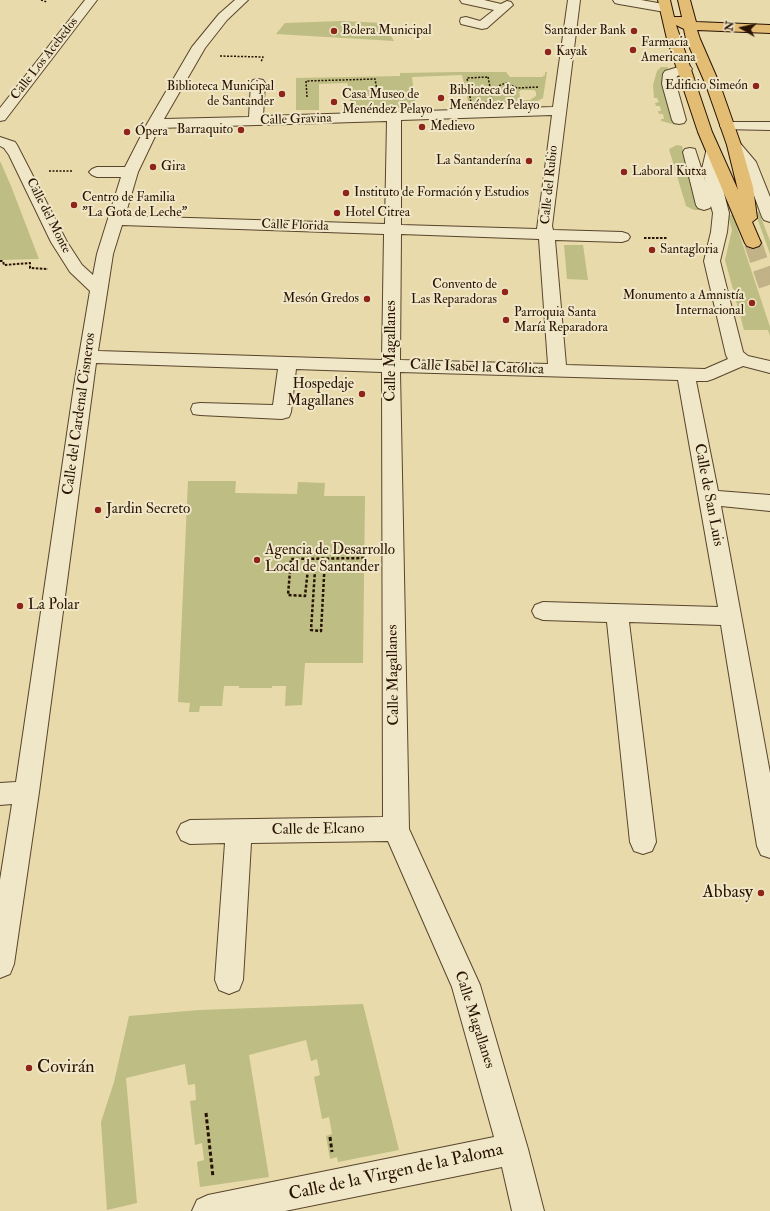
<!DOCTYPE html>
<html>
<head>
<meta charset="utf-8">
<style>
  body { margin:0 }
  #map { position:relative; width:770px; height:1211px; overflow:hidden; background:#e8daaa; font-family:"IM FELL Double Pica",serif }
  canvas { display:block }
  .north { position:absolute; left:722px; top:8px; width:40px; height:40px; -webkit-text-stroke:3px #f0e7c8; paint-order:stroke; rotate:279deg; font-size:11px; font-weight:700; line-height:16px; text-align:center; color:#281302 }
  .north::after { content:''; display:block; margin:auto; width:14px; height:18px; background:#281302; clip-path:polygon(50% 0,100% 100%,50% 72%,0 100%) }
</style>
</head>
<body>
<div id="map">
<canvas width="770" height="1211"></canvas>
<div class="north">N</div>
</div>
<script>
const context = document.querySelector('canvas').getContext('2d');
context.lineJoin = 'round';
function fillPath(path, color) {
  context.fillStyle = color;
  context.fill(path, 'evenodd');
}
function poly(rows) {
  const path = new Path2D();
  for (const r of rows) {
    path.moveTo(r[0], r[1]);
    for (let i = 2; i < r.length; i += 2) path.lineTo(r[i], r[i + 1]);
  }
  return path;
}
function stroke(path, color, width, dash) {
  context.strokeStyle = color;
  context.lineWidth = width;
  context.lineCap = dash ? 'butt' : 'round';
  context.setLineDash(dash || []);
  context.stroke(path);
}
function write(font, color, halo, rows, align = 'center') {
  context.font = font + ' "IM FELL Double Pica",serif';
  context.lineWidth = 4;
  context.setLineDash([]);
  context.textBaseline = 'middle';
  context.strokeStyle = halo;
  context.fillStyle = color;
  for (const [text, x, y, turn = 0] of rows) {
    context.save();
    context.translate(x, y);
    context.rotate((+turn || 0) * Math.PI / 180);
    context.textAlign = isNaN(turn) ? turn : align;
    if (halo) context.strokeText(text, 0, 0);
    context.fillText(text, 0, 0);
    context.restore();
  }
}
const green = poly([
  [342,21,383,23,394,41,276,34,285,23],
  [661,67,668,67,664,80,676,125,661,121,661,119,664,119,663,114,659,114,658,111,661,111,660,106,656,106,655,103,659,102,657,98,654,98,653,85,657,71],
  [458,72,506,72,510,77,542,77,545,75,545,72,547,72,543,98,534,103,469,105,462,75,412,77,416,107,351,109,349,88,347,83,319,84,319,110,296,110,296,78,400,76,400,73],
  [521,90,534,90,536,92,536,96,530,100,521,100,519,92],
  [677,145,682,146,700,210,694,210,686,206,669,149],
  [0,161,11,186,39,259,0,260],
  [755,212,759,212,770,241,770,254],
  [728,215,733,215,770,327,770,336,768,330,744,330,725,260,732,230],
  [564,245,583,245,588,280,567,279],
  [188,481,236,481,235,493,297,494,298,482,325,483,324,496,365,496,363,663,305,663,302,705,285,706,286,686,272,686,272,688,239,688,239,686,224,686,222,706,200,706,199,712,189,712,190,703,178,702],
  [363,1004,399,1150,338,1162,337,1157,330,1159,326,1136,332,1134,329,1117,322,1119,314,1077,320,1075,317,1059,311,1061,306,1040,249,1055,269,1177,200,1187,197,1162,204,1160,202,1143,195,1145,190,1101,196,1100,195,1084,188,1085,185,1064,126,1078,137,1203,107,1210,101,1122,114,1082,129,1016,199,1010]
]);
const majorTunnel = poly([
  [753,243,770,293]
]);
const pathFar3 = poly([
  [41,0,47,2],
  [220,56,263,57,261,62],
  [488,77,493,102,471,103,467,78,488,77],
  [499,91,497,88,498,86,506,83,517,88,539,87],
  [307,97,306,81,375,79,378,95],
  [49,171,72,171]
]);
const pathFar2 = poly([
  [644,238,668,238],
  [0,261,3,261,4,265,30,263,30,268,48,269]
]);
const pathFar1 = poly([
  [325,559,321,631,311,630,315,570,308,569,305,596,288,595,291,559,366,558]
]);
const path = poly([
  [206,1113,213,1177],
  [330,1137,332,1152]
]);
const minor = poly([
  [85,0,97,0,5,120,0,121,0,108,85,0],
  [235,0,248,0,227,20,205,48,164,119,249,117,251,83,253,80,258,79,263,80,265,83,263,116,553,107,568,0,580,0,552,226,553,230,622,232,628,234,630,237,628,240,622,242,555,240,566,365,705,369,728,359,726,355,704,261,711,232,713,213,711,206,710,208,704,210,698,208,696,205,683,152,685,149,690,148,695,149,706,183,702,169,706,152,708,149,713,148,718,149,720,152,718,169,729,213,727,232,720,261,743,352,748,356,770,361,770,373,743,366,713,379,707,381,696,381,718,491,770,495,770,511,721,506,770,773,770,858,761,855,757,846,721,625,629,622,656,842,652,851,643,854,634,851,630,842,607,622,543,620,535,617,532,611,535,605,543,602,718,607,678,380,400,372,409,829,480,985,528,1149,544,1211,512,1211,502,1167,285,1211,192,1211,197,1200,208,1195,494,1137,452,987,388,841,251,843,243,980,239,990,229,994,219,990,215,980,225,843,190,844,181,840,177,832,181,824,190,820,383,817,382,372,296,369,291,412,289,417,282,419,200,415,193,414,191,409,193,404,200,403,273,405,278,369,96,363,39,792,14,964,10,974,0,978,0,880,12,804,0,805,0,783,16,782,74,386,90,291,70,272,51,242,9,155,4,148,0,146,0,137,15,142,17,145,67,242,82,265,93,275,97,254,121,177,97,177,92,175,89,172,92,169,97,167,125,167,147,124,192,47,219,14,235,0],
  [552,115,537,229,401,225,401,120,552,115],
  [387,121,385,224,125,216,138,172,159,128,387,121],
  [122,225,384,234,382,360,98,351,113,254,122,225],
  [401,234,539,239,548,364,400,360,401,234],
  [460,0,484,0,501,4,507,1,511,2,513,5,487,28,482,29,461,24,460,21,461,18,466,17,480,21,494,10,462,3,460,0],
  [613,0,641,0,669,5,671,8,669,11,665,12,619,4,615,3,613,0],
  [685,65,690,66,692,69,690,72,677,76,676,84,686,120,684,123,679,124,674,123,672,120,662,84,663,74,665,71,685,65],
  [727,122,770,122,770,130,722,129,720,126,722,123,727,122],
  [734,141,739,142,756,162,770,197,770,222,764,220,762,217,742,163,727,145,729,142,734,141]
]);
const major = poly([
  [658,0,670,0,674,17,682,17,678,0,690,0,696,22,770,25,770,33,697,30,700,39,720,85,741,145,753,187,757,218,752,222,761,243,759,246,753,248,747,246,745,243,698,132,667,39,658,0],
  [676,25,684,29,686,39,706,85,727,145,738,190,712,132,676,25]
]);
const markers = [
  [334,31,4,"#8f2418"],
  [634,31,4,"#8f2418"],
  [633,50,4,"#8f2418"],
  [548,52,4,"#8f2418"],
  [756,86,4,"#8f2418"],
  [282,94,4,"#8f2418"],
  [441,98,4,"#8f2418"],
  [334,102,4,"#8f2418"],
  [422,127,4,"#8f2418"],
  [241,130,4,"#8f2418"],
  [127,132,4,"#8f2418"],
  [529,161,4,"#8f2418"],
  [153,167,4,"#8f2418"],
  [624,172,4,"#8f2418"],
  [346,193,4,"#8f2418"],
  [74,205,4,"#8f2418"],
  [337,213,4,"#8f2418"],
  [652,250,4,"#8f2418"],
  [505,292,4,"#8f2418"],
  [367,299,4,"#8f2418"],
  [752,303,4,"#8f2418"],
  [506,320,4,"#8f2418"],
  [362,394,4,"#8f2418"],
  [98,510,4,"#8f2418"],
  [257,560,4,"#8f2418"],
  [20,606,4,"#8f2418"],
  [761,893,4,"#8f2418"],
  [29,1068,4,"#8f2418"]
];
const farPoinames = [
  ["Bolera Municipal",342,31],
  ["Santander Bank",626,31,"right"],
  ["Farmacia",641,43],
  ["Americana",641,58],
  ["Kayak",556,52],
  ["Edificio Simeón",748,86,"right"],
  ["Biblioteca Municipal",274,87,"right"],
  ["de Santander",274,102,"right"],
  ["Biblioteca de",449,91],
  ["Menéndez Pelayo",449,106],
  ["Casa Museo de",342,95],
  ["Menéndez Pelayo",342,110],
  ["Medievo",430,127],
  ["Barraquito",233,130,"right"],
  ["Ópera",135,132],
  ["La Santanderína",521,161,"right"],
  ["Gira",161,167],
  ["Laboral Kutxa",632,172],
  ["Instituto de Formación y Estudios",354,193],
  ["Centro de Familia",82,198],
  ["\"La Gota de Leche\"",82,213],
  ["Hotel Citrea",345,213],
  ["Santagloria",660,250],
  ["Convento de",497,285,"right"],
  ["Las Reparadoras",497,300,"right"],
  ["Monumento a Amnistía",744,296,"right"],
  ["Internacional",744,311,"right"],
  ["Mesón Gredos",359,299,"right"],
  ["Parroquia Santa",514,313],
  ["María Reparadora",514,328]
];
const farStreetnames = [
  ["Calle Los Acebedos",45,59,-52],
  ["Calle Gravina",296,120,-2],
  ["Calle del Rubio",550,185,-84],
  ["Calle del Monte",48,216,63],
  ["Calle Florida",295,226,2]
];
const streetNames = [
  ["Calle Magallanes",392,351,-90],
  ["Calle Isabel la Católica",477,368,2],
  ["Calle del Cardenal Cisneros",80,414,-82],
  ["Calle de San Luis",708,495,79],
  ["Calle Magallanes",394,675,-91],
  ["Calle de Elcano",318,830,-1],
  ["Calle Magallanes",474,1020,72]
];
const poiNames = [
  ["Hospedaje",354,385,"right"],
  ["Magallanes",354,402,"right"],
  ["Jardin Secreto",106,510],
  ["Agencia de Desarrollo",265,551],
  ["Local de Santander",265,568],
  ["La Polar",28,606]
];
const nearPoinames = [
  ["Abbasy",753,893],
  ["Covirán",37,1068,"left"]
];
const nearStreetnames = [
  ["Calle de la Virgen de la Paloma",396,1173,-12]
];
fillPath(green, '#bdbd84');
stroke(majorTunnel, '#c2b288', 18, [18, 9]);
stroke(minor, '#58452c', 2);
stroke(major, '#281302', 2);
stroke(pathFar3, '#281302', 1.5, [2, 1.5]);
stroke(pathFar2, '#281302', 2, [2.5, 1.5]);
stroke(pathFar1, '#281302', 2.5, [3, 2]);
stroke(path, '#281302', 3, [4, 2.5]);
fillPath(minor, '#f0e7c8');
fillPath(major, '#e4bd75');
for (const [x, y, r, color] of markers) {
  const dot = new Path2D();
  dot.arc(x, y, r, 0, 2 * Math.PI);
  context.fillStyle = color;
  context.fill(dot);
  stroke(dot, '#f0e7c8', 1.5);
}
write('13px', '#281302', '#f0e7c8', farPoinames, 'left');
write('13px', '#281302', '#f0e7c8', farStreetnames);
write('15px', '#281302', '#f0e7c8', streetNames);
write('15px', '#281302', '#f0e7c8', poiNames, 'left');
write('18px', '#281302', '#f0e7c8', nearPoinames, 'right');
write('18px', '#281302', '#f0e7c8', nearStreetnames);
</script>
</body>
</html>
